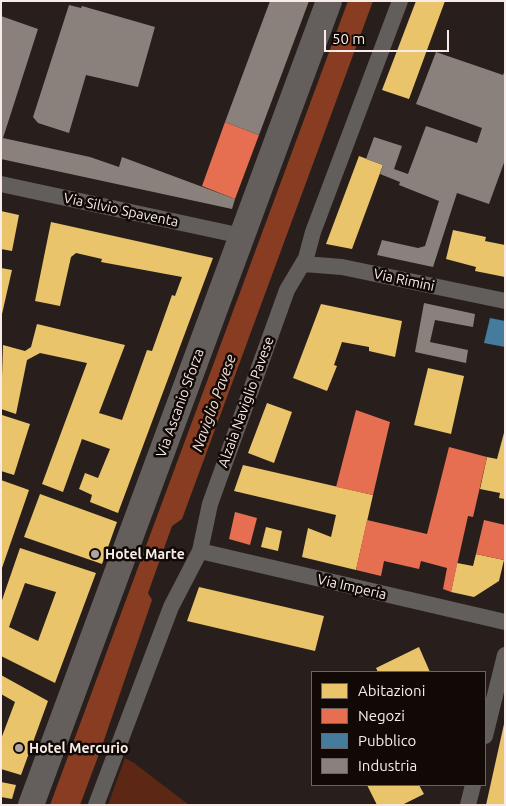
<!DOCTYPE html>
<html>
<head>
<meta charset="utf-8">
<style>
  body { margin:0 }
  #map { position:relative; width:506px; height:806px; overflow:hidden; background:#281f1c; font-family:Ubuntu,sans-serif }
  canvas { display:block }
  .frame { position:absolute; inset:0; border:2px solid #f9ece8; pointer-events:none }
  .legend { position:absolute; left:311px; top:671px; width:175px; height:115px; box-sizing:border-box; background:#100906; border:1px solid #6d6460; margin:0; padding:6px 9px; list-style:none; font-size:15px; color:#f9ece8 }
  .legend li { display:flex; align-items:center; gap:10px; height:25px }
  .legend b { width:25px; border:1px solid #6d6460 }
  .scale { position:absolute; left:324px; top:30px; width:125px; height:22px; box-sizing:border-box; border:2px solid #f9ece8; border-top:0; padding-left:6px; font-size:15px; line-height:18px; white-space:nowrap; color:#f9ece8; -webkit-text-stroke:4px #100906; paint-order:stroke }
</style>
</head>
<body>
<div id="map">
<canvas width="506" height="806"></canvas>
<div class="frame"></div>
<ul class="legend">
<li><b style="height:14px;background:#e9c46a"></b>Abitazioni</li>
<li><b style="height:14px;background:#e76f51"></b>Negozi</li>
<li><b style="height:14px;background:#457b9d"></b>Pubblico</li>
<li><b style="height:14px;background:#8a817c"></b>Industria</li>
</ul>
<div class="scale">50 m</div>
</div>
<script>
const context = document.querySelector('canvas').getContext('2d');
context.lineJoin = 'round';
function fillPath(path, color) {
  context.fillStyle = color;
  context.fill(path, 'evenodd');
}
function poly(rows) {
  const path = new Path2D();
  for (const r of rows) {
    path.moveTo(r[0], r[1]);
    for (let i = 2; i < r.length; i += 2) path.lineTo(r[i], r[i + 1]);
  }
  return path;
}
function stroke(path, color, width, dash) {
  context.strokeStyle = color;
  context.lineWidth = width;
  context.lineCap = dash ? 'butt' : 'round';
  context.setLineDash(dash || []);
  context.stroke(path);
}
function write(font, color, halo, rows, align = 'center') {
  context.font = font + ' Ubuntu,sans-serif';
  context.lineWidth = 5;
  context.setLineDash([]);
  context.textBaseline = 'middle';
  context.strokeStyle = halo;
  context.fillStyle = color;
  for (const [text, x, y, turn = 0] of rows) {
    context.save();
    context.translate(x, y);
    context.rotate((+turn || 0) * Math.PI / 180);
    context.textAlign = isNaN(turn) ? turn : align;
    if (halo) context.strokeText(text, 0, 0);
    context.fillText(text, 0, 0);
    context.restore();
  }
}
const green = poly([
  [125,758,134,763,189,805,108,805]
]);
const water = poly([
  [348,1,373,1,182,519,172,526,148,593,152,600,102,746,80,805,50,805]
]);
const homes = poly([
  [416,1,445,1,409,99,382,90],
  [359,156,383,165,352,249,326,244],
  [1,211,19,215,12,251,1,249],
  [51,222,213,258,118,513,90,502,92,495,79,489,85,473,98,478,110,449,82,439,63,492,42,484,87,363,40,353,27,360,16,414,1,409,3,345,25,351,31,347,37,324,125,345,99,413,122,420,147,350,152,351,172,295,175,296,182,277,101,262,102,259,76,253,71,257,60,306,35,301],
  [453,230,486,237,485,241,505,245,505,277,475,271,476,267,446,259],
  [1,268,12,270,2,314,1,314],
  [321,304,402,321,395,357,369,351,369,347,342,342,334,365,337,366,327,391,293,378],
  [428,368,464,376,451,434,414,425],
  [267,403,292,412,274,463,248,453],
  [2,415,30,424,14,475,1,471],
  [505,429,505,499,499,498,500,493,480,489,487,457,497,459],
  [243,465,373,495,356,570,302,557,308,528,331,537,336,515,234,491],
  [1,480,29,490,2,568,1,568],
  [40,494,117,522,102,564,24,537],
  [266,527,282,531,278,551,261,547],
  [20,548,96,573,55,683,1,656,1,603],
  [25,583,56,592,38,641,9,627],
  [476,554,504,560,499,581,474,597,451,592,457,563,473,566],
  [199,587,324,616,315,651,187,621],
  [419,647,430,672,378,672,376,668],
  [1,675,48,701,21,775,1,769,1,739,15,702,1,694],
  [505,724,505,805,486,805,504,724],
  [1,782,16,785,12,799,1,797],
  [367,785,419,785,424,794,402,805,377,805]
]);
const shops = poly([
  [225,122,259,135,235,199,202,186],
  [356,410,390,422,373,495,336,487],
  [449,447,487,457,473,517,468,516,451,592,443,589,447,568,421,561,419,569,384,561,381,576,356,570,367,520,427,534],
  [235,512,257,518,250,545,229,539],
  [484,520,505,525,504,560,476,554]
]);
const public = poly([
  [490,318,505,321,505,347,484,343]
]);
const industry = poly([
  [270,1,309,1,259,135,225,122],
  [69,5,81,8,82,6,155,27,138,87,86,75,69,133,38,123,33,117],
  [1,16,38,29,3,138,90,157,119,167,122,157,235,199,232,209,1,159],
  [436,52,503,75,505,70,505,160,489,204,457,193,433,267,377,255,382,240,418,248,425,246,439,201,399,185,400,182,380,174,383,165,366,159,374,137,402,146,394,169,408,174,426,126,477,143,482,128,416,104],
  [424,303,475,314,473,327,435,320,430,342,468,350,466,363,415,352]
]);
const street = poly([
  [1,184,242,236],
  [304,264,342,267,505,301],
  [200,551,505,622],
  [485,736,505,655],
  [96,805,171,607,200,551,210,504,287,290,306,258,313,232,400,1],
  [468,805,473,785]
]);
const primary = poly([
  [31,805,329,1]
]);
const markers = [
  [95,554,5,"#b0a4a1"],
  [19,748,5,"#b0a4a1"]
];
const streetNames = [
  ["Via Silvio Spaventa",121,210,12],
  ["Via Rimini",404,280,12],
  ["Alzaia Naviglio Pavese",246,402,-70],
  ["Via Ascanio Sforza",180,403,-70],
  ["Via Imperia",352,587,13]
];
const poiNames = [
  ["Hotel Marte",105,554],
  ["Hotel Mercurio",29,748]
];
const waterNames = [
  ["Naviglio Pavese",214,403,-70]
];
fillPath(green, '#5c2815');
fillPath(water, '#883d22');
fillPath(homes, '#e9c46a');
fillPath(shops, '#e76f51');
fillPath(public, '#457b9d');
fillPath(industry, '#8a817c');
stroke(street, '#625e5c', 16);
stroke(primary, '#645f5c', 26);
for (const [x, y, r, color] of markers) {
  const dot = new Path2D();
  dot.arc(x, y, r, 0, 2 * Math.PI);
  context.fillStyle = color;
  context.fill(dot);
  stroke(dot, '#100906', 2);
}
write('14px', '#f9ece8', '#100906', streetNames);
write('bold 14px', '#f9ece8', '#100906', poiNames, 'left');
write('italic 15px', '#f3dbd3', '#100906', waterNames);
</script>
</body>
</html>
